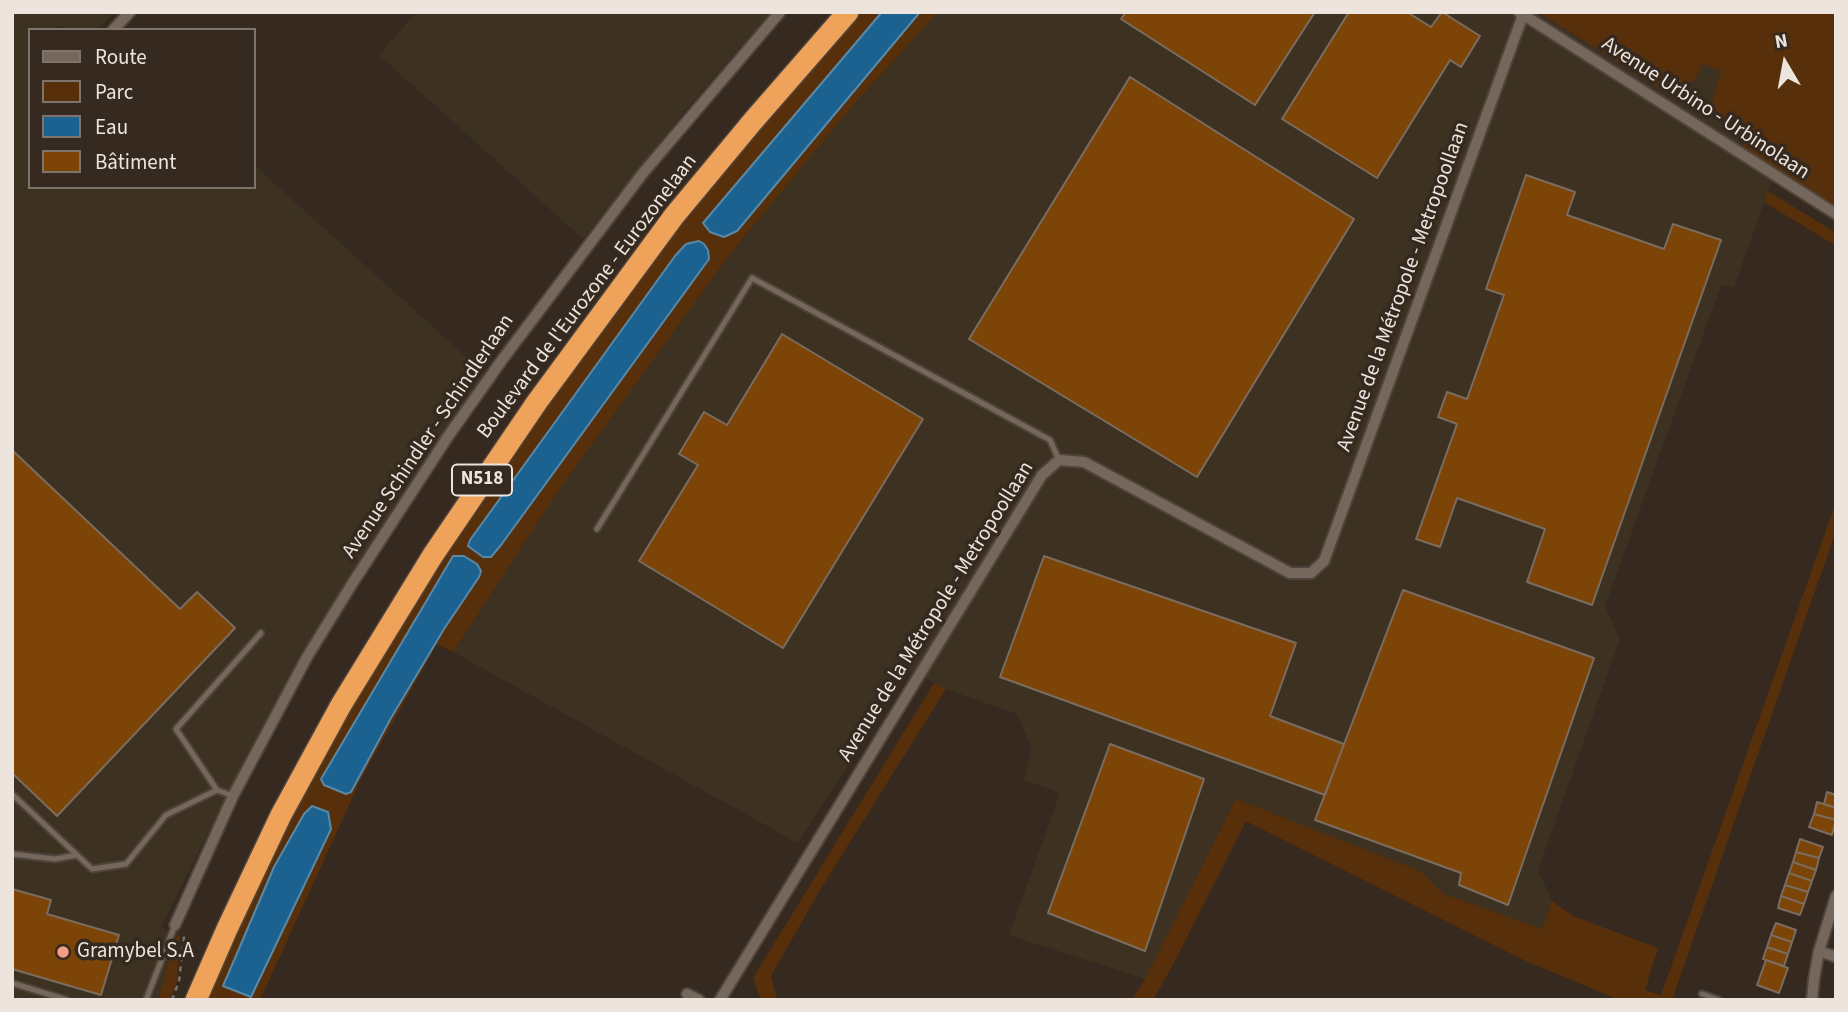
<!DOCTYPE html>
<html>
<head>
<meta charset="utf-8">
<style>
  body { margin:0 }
  #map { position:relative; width:1848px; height:1012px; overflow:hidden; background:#36291f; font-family:"Source Sans 3",sans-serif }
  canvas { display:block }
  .frame { position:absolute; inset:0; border:14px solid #ece4dd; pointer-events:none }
  .legend { position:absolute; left:28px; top:28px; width:228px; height:161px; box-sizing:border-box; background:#36291f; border:2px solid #7f746b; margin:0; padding:9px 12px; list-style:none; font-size:21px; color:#ece4dd }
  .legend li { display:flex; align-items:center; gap:14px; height:35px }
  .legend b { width:35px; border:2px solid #7f746b }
  .north { position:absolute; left:1750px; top:28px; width:70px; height:70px; -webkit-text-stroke:5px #36291f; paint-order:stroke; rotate:350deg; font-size:19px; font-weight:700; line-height:28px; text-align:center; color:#ece4dd }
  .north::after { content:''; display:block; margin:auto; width:24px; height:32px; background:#ece4dd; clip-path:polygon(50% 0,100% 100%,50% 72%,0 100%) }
</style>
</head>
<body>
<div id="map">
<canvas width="1848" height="1012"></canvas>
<div class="frame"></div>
<ul class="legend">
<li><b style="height:9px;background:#76675c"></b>Route</li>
<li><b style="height:19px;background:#57300b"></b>Parc</li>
<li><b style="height:19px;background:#1b6291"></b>Eau</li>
<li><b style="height:19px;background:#7d4408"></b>Bâtiment</li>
</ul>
<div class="north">N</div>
</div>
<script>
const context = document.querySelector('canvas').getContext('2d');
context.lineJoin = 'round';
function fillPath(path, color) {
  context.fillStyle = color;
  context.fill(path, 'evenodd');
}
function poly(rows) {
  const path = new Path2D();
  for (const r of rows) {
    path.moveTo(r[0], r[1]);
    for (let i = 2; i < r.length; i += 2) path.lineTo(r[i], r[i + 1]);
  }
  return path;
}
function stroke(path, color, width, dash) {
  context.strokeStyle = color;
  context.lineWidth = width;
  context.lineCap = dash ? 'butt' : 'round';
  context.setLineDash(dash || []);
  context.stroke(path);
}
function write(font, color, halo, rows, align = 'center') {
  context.font = font + ' "Source Sans 3",sans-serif';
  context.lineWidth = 7;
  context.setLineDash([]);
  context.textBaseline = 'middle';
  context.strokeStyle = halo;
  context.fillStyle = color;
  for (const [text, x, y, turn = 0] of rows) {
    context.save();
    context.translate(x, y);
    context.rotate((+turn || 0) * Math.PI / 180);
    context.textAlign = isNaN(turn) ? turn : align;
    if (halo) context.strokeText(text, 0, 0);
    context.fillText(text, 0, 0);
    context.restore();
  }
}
const industrial = poly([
  [12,12,115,12,96,30,68,30,58,25,54,30,30,30,30,187,254,187,254,165,485,374,379,530,302,651,248,753,161,927,177,934,158,1000,12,1000],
  [417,12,771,12,683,113,583,239,379,55],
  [938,12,1538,12,1654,85,1669,90,1695,79,1703,64,1722,71,1713,98,1724,125,1746,140,1784,176,1771,183,1768,191,1734,287,1721,285,1605,606,1620,639,1538,870,1552,901,1542,929,1444,894,1420,871,1236,799,1145,979,1009,935,1060,793,1024,780,1032,749,1017,714,946,689,909,670,798,843,453,652,561,487,730,254,849,110]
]);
const green = poly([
  [860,12,882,12,704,223,920,12,938,12,849,110,730,254,561,487,453,652,437,644,362,777,260,1000,206,1000,276,848,313,776,351,706,436,569,540,414,617,307,759,127],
  [686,244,709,259,491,557,470,540],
  [450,560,479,577,444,629,391,718,351,792,325,785,322,779],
  [312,806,328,812,331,829,251,996,223,986,274,867,304,815],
  [1538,12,1836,12,1836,210,1742,150,1745,140,1724,125,1714,113,1713,99,1721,71,1703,64,1695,79,1684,87,1669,90,1654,85],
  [1768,191,1836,233,1836,246,1764,202],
  [1836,502,1836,531,1672,1000,1619,1000,1526,961,1246,821,1174,963,1153,1000,1132,1000,1145,979,1236,799,1420,871,1444,894,1542,929,1552,901,1573,916,1658,948,1645,990,1661,995],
  [934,683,946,689,823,885,771,976,777,1000,761,1000,753,978],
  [177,934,180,937,177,981,170,1000,158,1000]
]);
const water = poly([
  [882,12,920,12,737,231,724,237,710,232,703,223,882,12],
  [699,241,704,244,708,250,709,259,501,545,491,557,483,557,468,546,470,540,675,256,686,244,699,241],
  [453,556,464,556,477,564,481,571,479,577,444,629,391,718,351,792,346,794,324,785,321,779,453,556],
  [312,806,328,812,331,829,251,997,223,986,274,867,304,814,312,806]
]);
const building = poly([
  [1126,12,1315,12,1255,105,1121,19,1126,12],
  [1349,12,1407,12,1431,27,1442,12,1480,36,1461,67,1450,60,1377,178,1282,119,1349,12],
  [1130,77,1354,219,1197,477,969,339,1130,77],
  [1526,175,1575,192,1567,215,1664,249,1673,224,1721,240,1592,605,1527,582,1545,529,1457,498,1440,547,1416,539,1457,424,1438,417,1447,392,1467,399,1504,295,1486,289,1526,175],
  [782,334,923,419,783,648,639,561,698,465,679,454,704,412,727,425,782,334],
  [12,450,180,609,197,592,235,628,57,816,12,773,12,450],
  [1044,556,1296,643,1270,716,1344,744,1325,795,1000,677,1044,556],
  [1403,590,1594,658,1508,905,1459,885,1461,873,1315,820,1403,590],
  [1110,744,1204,779,1145,951,1048,913,1110,744],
  [1827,792,1836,795,1836,808,1824,804,1827,792],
  [1817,802,1836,808,1836,820,1814,814,1817,802],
  [1814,814,1836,820,1832,835,1809,827,1814,814],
  [1800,839,1823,847,1819,858,1796,852,1800,839],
  [1796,852,1819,858,1816,870,1793,862,1796,852],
  [1793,862,1816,870,1812,881,1789,873,1793,862],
  [1789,873,1812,881,1808,892,1785,885,1789,873],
  [1785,885,1808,892,1804,904,1781,896,1785,885],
  [12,889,51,900,47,914,119,935,101,995,12,969,12,889],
  [1781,896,1804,904,1800,915,1778,908,1781,896],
  [1776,923,1796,930,1792,942,1771,935,1776,923],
  [1771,935,1792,942,1788,954,1767,947,1771,935],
  [1767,947,1788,954,1784,966,1763,959,1767,947],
  [1766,960,1788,968,1779,993,1757,985,1766,960]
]);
const path = poly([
  [172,1000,179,981,184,938,182,935]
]);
const lane = poly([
  [597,529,752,278,1050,440,1059,460],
  [12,794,92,869,126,864,166,815,217,790],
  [233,796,217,790,176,729,261,633],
  [12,854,55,859,77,855],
  [12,983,67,1000],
  [1702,994,1719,1000],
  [146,1000,175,925]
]);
const street = poly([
  [1519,12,1836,214],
  [113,30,130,12],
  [175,925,233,796,307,657,352,584,449,435,502,360,643,173,780,12],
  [1819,951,1836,957],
  [687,994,699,1000],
  [720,1000,1042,475,1059,460,1084,462,1290,573,1311,573,1324,561,1523,15],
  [1812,1000,1814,979,1819,951,1836,896]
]);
const highway = poly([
  [196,1000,227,929,281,815,341,705,433,555,537,402,674,216,753,121,848,12]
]);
const markers = [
  [63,952,7,"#f49e8a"]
];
const shields = [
  [482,480,60]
];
const shieldNames = [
  ["N518",482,480]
];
const streetNames = [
  ["Avenue Urbino - Urbinolaan",1705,109,33],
  ["Avenue de la Métropole - Metropoollaan",1404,287,-70],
  ["Boulevard de l'Eurozone - Eurozonelaan",588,297,-53],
  ["Avenue Schindler - Schindlerlaan",429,437,-56],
  ["Avenue de la Métropole - Metropoollaan",937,612,-58]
];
const poiNames = [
  ["Gramybel S.A",77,952]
];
fillPath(industrial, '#3d3222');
fillPath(green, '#57300b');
fillPath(water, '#1b6291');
stroke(water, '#5a89a8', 2);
fillPath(building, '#7d4408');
stroke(building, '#7b6c60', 2);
stroke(lane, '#4f443b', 9);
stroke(street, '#4f443b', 14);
stroke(highway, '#4f443b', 24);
stroke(path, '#7e736a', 2.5, [5, 5]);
stroke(lane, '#76675c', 5);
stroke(street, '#76675c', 10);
stroke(highway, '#efa25a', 21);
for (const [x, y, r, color] of markers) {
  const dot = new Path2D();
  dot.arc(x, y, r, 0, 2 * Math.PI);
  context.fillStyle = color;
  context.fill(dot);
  stroke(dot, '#36291f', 2.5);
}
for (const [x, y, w] of shields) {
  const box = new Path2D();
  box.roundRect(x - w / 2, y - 15.5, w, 31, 5);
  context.fillStyle = '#36291f';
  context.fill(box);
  stroke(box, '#ece4dd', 2);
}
write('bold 19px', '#ece4dd', null, shieldNames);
write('21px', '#ece4dd', '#36291f', streetNames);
write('21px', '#ece4dd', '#36291f', poiNames, 'left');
</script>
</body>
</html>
